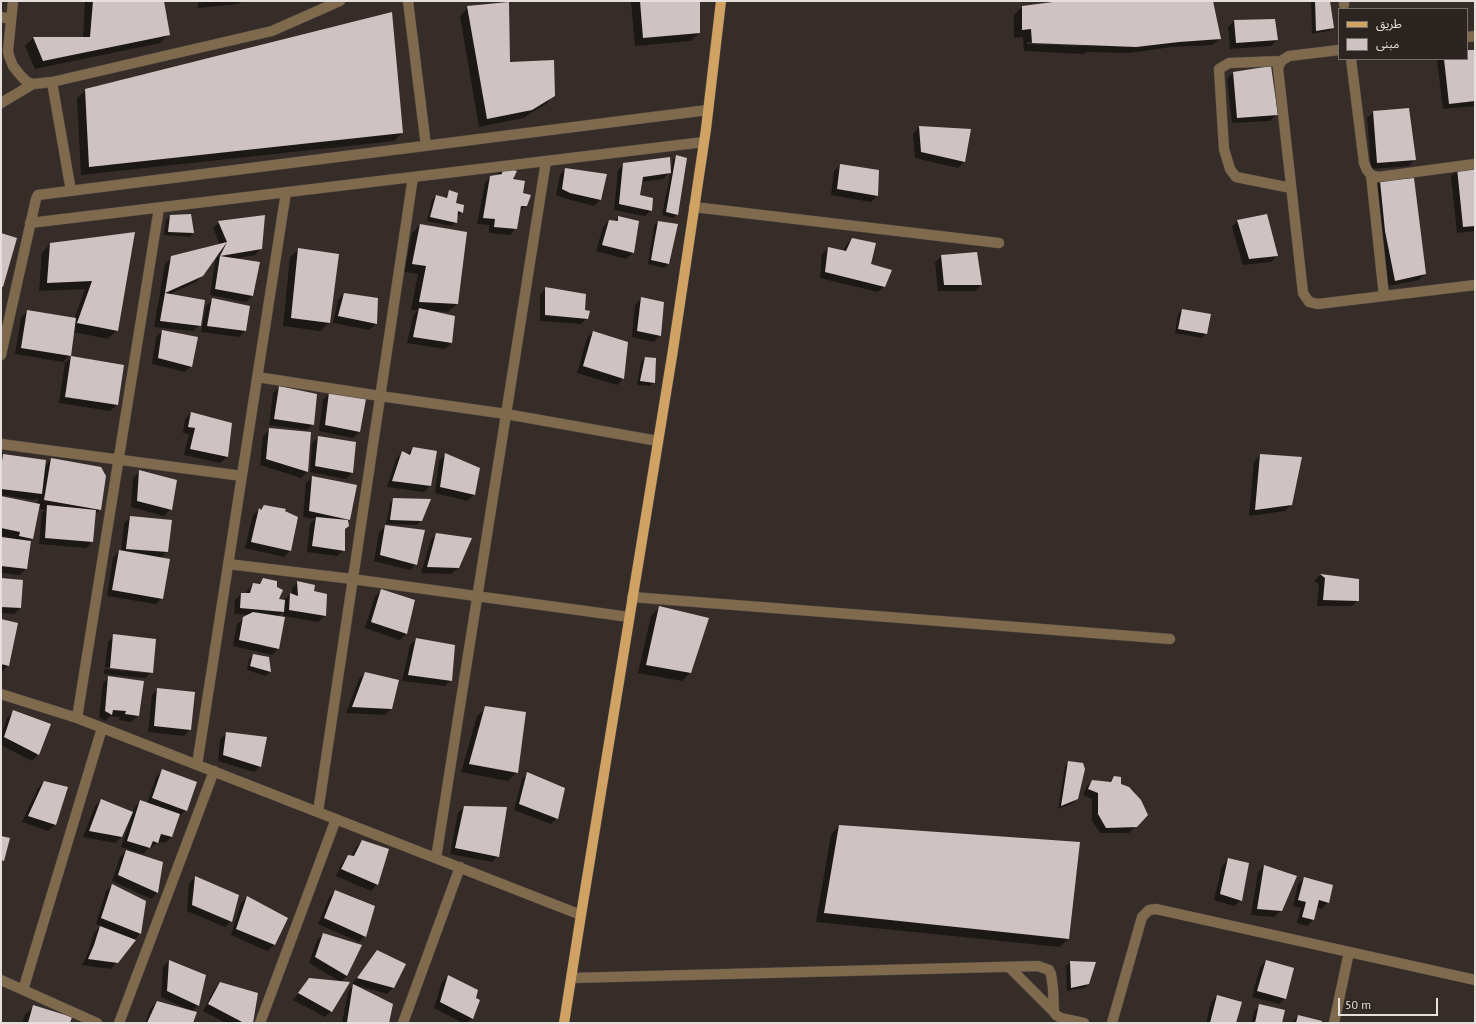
<!DOCTYPE html>
<html>
<head>
<meta charset="utf-8">
<style>
  body { margin:0 }
  #map { position:relative; width:1476px; height:1024px; overflow:hidden; background:#362d29; font-family:"PT Sans","Noto Sans Arabic",sans-serif }
  canvas { display:block }
  .frame { position:absolute; inset:0; border:2px solid #e5e0dd; pointer-events:none }
  .legend { position:absolute; left:1338px; top:8px; width:130px; height:52px; box-sizing:border-box; background:#2c2420; border:1px solid #766f6c; margin:0; padding:5px 7px; list-style:none; font-size:12px; color:#e5e0dd }
  .legend li { display:flex; align-items:center; gap:8px; height:20px }
  .legend b { width:20px; border:1px solid #766f6c }
  .scale { position:absolute; left:1338px; top:998px; width:100px; height:18px; box-sizing:border-box; border:2px solid #e5e0dd; border-top:0; padding-left:5px; font-size:12px; line-height:14px; white-space:nowrap; color:#e5e0dd; -webkit-text-stroke:3px #2c2420; paint-order:stroke }
</style>
</head>
<body>
<div id="map">
<canvas width="1476" height="1024"></canvas>
<div class="frame"></div>
<ul class="legend">
<li><b style="height:5px;background:#d0a364"></b>طريق</li>
<li><b style="height:11px;background:#cfc2c2"></b>مبنى</li>
</ul>
<div class="scale">50 m</div>
</div>
<script>
const context = document.querySelector('canvas').getContext('2d');
context.lineJoin = 'round';
function fillPath(path, color) {
  context.fillStyle = color;
  context.fill(path, 'evenodd');
}
function poly(rows) {
  const path = new Path2D();
  for (const r of rows) {
    path.moveTo(r[0], r[1]);
    for (let i = 2; i < r.length; i += 2) path.lineTo(r[i], r[i + 1]);
  }
  return path;
}
function stroke(path, color, width, dash) {
  context.strokeStyle = color;
  context.lineWidth = width;
  context.lineCap = dash ? 'butt' : 'round';
  context.setLineDash(dash || []);
  context.stroke(path);
}
const shadow = poly([
  [85,1,163,1,169,34,160,43,35,69,25,46,33,38,83,38],
  [198,1,242,1,239,4,198,8],
  [631,1,699,1,699,33,691,41,635,46],
  [1068,1,1212,1,1219,39,1213,45,1172,47,1129,53,1086,52,1084,54,1024,51,1023,37,1014,38,1014,15,1022,7],
  [1027,42,1084,44,1084,46,1027,44],
  [1311,1,1329,1,1333,27,1329,31,1312,34],
  [468,7,509,63,554,95,546,104,523,118,479,127,460,16],
  [1234,21,1277,40,1271,46,1230,49,1228,27],
  [1467,51,1475,51,1475,106,1443,109,1437,60,1467,59],
  [1233,73,1276,115,1270,121,1232,123,1227,79],
  [86,90,402,133,394,141,81,175,77,98],
  [1373,112,1415,159,1409,166,1371,169,1367,118],
  [919,127,970,130,964,162,958,168,915,158,913,134],
  [677,156,677,214,673,218,662,215,673,160],
  [624,164,670,172,663,179,641,182,639,196,651,210,645,216,614,210,618,170],
  [840,165,877,196,871,202,831,195,834,171],
  [1475,167,1475,231,1457,233,1451,176,1458,169],
  [503,168,522,194,526,205,519,212,516,228,510,235,489,233,489,225,477,224,485,183,491,176,497,176,497,174],
  [566,169,600,200,594,206,563,198,556,195,560,175],
  [1380,182,1425,274,1419,280,1389,286,1379,238,1374,188],
  [450,191,455,204,462,212,458,216,457,216,456,222,452,226,427,221,432,200,436,196,445,198,446,195],
  [1266,215,1277,256,1271,262,1243,265,1232,227,1238,220],
  [170,216,193,233,190,237,164,235,166,220],
  [619,217,637,222,633,253,626,259,596,251,603,227,609,221,614,221],
  [219,222,261,249,255,255,233,259,252,296,246,302,210,295,216,256,203,275,196,282,168,295,200,325,193,331,154,327,165,264,172,257,220,245,213,228],
  [658,222,668,264,664,268,648,264,654,226],
  [420,225,457,304,448,312,433,311,451,343,445,349,407,343,413,316,418,310,411,310,418,274,404,272,412,233],
  [134,233,117,330,108,339,73,332,70,355,63,362,15,354,21,318,27,311,74,319,85,289,39,291,42,253,50,244],
  [852,239,885,286,878,292,820,278,822,254,828,248,843,251,846,245],
  [299,249,329,323,320,331,283,326,290,257],
  [976,253,981,285,975,291,938,291,935,263,941,256],
  [546,288,584,310,587,318,581,324,540,321,540,294],
  [344,294,377,299,376,324,369,330,333,323,338,300],
  [641,298,660,335,654,342,632,337,635,305],
  [212,300,245,331,239,337,201,332,206,306],
  [1182,310,1206,334,1202,338,1175,333,1178,314],
  [162,331,191,366,185,372,152,364,156,337],
  [593,332,627,342,623,379,617,385,577,373,587,338],
  [71,357,117,405,110,411,59,403,65,363],
  [645,358,654,382,650,386,637,385,641,362],
  [279,387,313,424,307,430,269,425,273,393],
  [330,393,359,432,353,438,319,431,323,399],
  [191,413,231,424,227,457,220,463,184,455,189,434,183,433,185,419],
  [270,429,310,433,307,472,301,478,260,465,263,436],
  [319,437,352,473,346,479,310,472,312,443],
  [414,448,436,452,430,486,424,492,387,487,396,459,402,452,407,454],
  [3,455,45,466,51,459,100,509,95,514,92,542,86,548,39,544,42,513,45,510,38,508,32,539,30,541,26,569,20,575,1,573,1,538,7,538,7,537,1,536,1,497,37,504,38,497,35,500,1,495,1,458],
  [445,455,478,468,474,495,467,501,435,493,439,461],
  [1260,455,1291,505,1285,511,1249,516,1254,462],
  [139,472,171,509,164,516,131,507,133,478],
  [312,477,350,519,344,530,344,550,337,556,307,552,310,524,315,519,303,517,306,483],
  [394,499,421,520,417,525,386,524,390,503],
  [264,506,297,517,290,551,284,557,245,548,253,515],
  [130,517,167,551,160,559,162,598,156,604,107,596,113,558,119,551,121,552,124,523],
  [385,526,416,564,410,570,374,561,379,532],
  [437,534,458,568,451,574,421,573,431,540],
  [1320,575,1358,579,1358,600,1352,606,1317,606,1319,584,1314,581],
  [1,579,22,581,20,608,14,614,1,613],
  [263,579,277,600,284,600,290,594,292,595,292,588,298,582,313,592,325,616,318,622,284,616,278,649,272,655,233,646,237,624,249,615,234,614,235,600,241,594,246,594,247,591,253,584,257,585],
  [284,611,283,618,277,617],
  [382,590,406,634,400,640,365,628,375,596],
  [659,607,690,673,682,681,638,673,651,616],
  [1,620,8,665,2,672,1,671],
  [114,636,152,672,145,678,104,674,108,642],
  [105,667,147,671,147,673,105,669],
  [416,639,451,680,445,686,402,681,410,645],
  [253,655,268,658,270,672,266,676,247,670,249,659],
  [365,673,398,680,391,709,385,715,346,713,359,679],
  [109,677,143,681,138,716,131,722,119,720,120,717,110,716,105,721,99,717,103,683],
  [158,689,190,729,184,736,148,732,152,695],
  [486,708,517,772,508,781,461,772,477,716],
  [13,712,49,725,38,754,32,761,1,745,1,735,7,718],
  [227,733,260,766,254,772,218,761,220,739],
  [1069,762,1077,798,1073,803,1058,809,1065,766],
  [162,771,186,810,180,816,178,816,171,837,165,843,158,841,151,848,149,848,143,854,121,847,131,818,129,817,121,837,115,843,83,837,95,806,101,800,133,813,134,808,140,802,147,804,156,777],
  [528,773,557,818,551,824,514,810,522,779],
  [1114,777,1120,785,1136,826,1129,833,1100,833,1092,821,1092,799,1083,795,1086,787,1093,781,1108,783],
  [44,782,67,788,55,825,48,831,22,822,38,788],
  [464,807,498,856,492,862,450,854,458,813],
  [839,826,1068,939,1060,947,816,922,831,835],
  [362,841,377,884,371,891,336,876,342,863,349,856,351,857,356,847],
  [126,851,162,863,157,893,151,899,112,881,120,857],
  [1229,859,1241,900,1234,906,1214,900,1222,866],
  [1264,866,1296,877,1281,911,1274,917,1251,915,1258,872],
  [195,877,231,921,225,927,187,911,189,883],
  [1305,878,1328,902,1322,909,1316,907,1313,920,1307,926,1297,923,1301,908,1293,906,1298,884],
  [112,885,140,933,111,969,82,965,88,953,94,933,101,926,96,924,106,891],
  [335,891,365,936,359,942,318,924,329,898],
  [247,897,287,918,274,945,267,951,231,935,241,903],
  [323,934,347,976,341,982,309,963,317,940],
  [377,951,405,964,393,988,387,994,352,984],
  [169,961,198,1005,192,1012,191,1023,145,1023,151,1008,157,1002,187,1010,187,1009,161,997,163,967],
  [1266,961,1285,998,1279,1004,1252,997,1260,967],
  [1070,962,1088,984,1084,988,1067,991,1066,966],
  [448,976,472,1018,467,1023,463,1023,434,1008,442,982],
  [310,979,331,1011,325,1017,293,1000],
  [220,983,252,1023,226,1023,203,1011,214,990],
  [354,985,354,986,392,1004,388,1023,342,1023,348,992],
  [1217,996,1235,1023,1206,1023,1211,1002],
  [1260,1005,1281,1023,1251,1023,1254,1012],
  [33,1007,69,1023,22,1023,25,1015],
  [1298,1016,1320,1023,1292,1023]
]);
const building = poly([
  [93,1,164,1,170,35,43,61,33,37,90,37],
  [640,1,700,1,700,33,643,38],
  [1061,1,1213,1,1221,39,1179,42,1136,47,1032,43,1031,29,1022,30,1022,6],
  [1315,1,1330,1,1334,28,1316,31],
  [509,2,510,62,554,60,555,96,532,110,487,119,467,6],
  [392,12,403,133,89,167,85,89],
  [1275,19,1278,40,1236,43,1234,20],
  [1467,50,1475,50,1475,101,1449,104,1444,59,1467,59],
  [1271,66,1278,115,1237,118,1233,72],
  [1409,108,1416,160,1377,163,1373,111],
  [919,126,971,129,965,162,921,152],
  [676,155,687,158,678,215,666,212],
  [670,157,671,173,643,177,640,195,653,198,652,211,619,204,623,163],
  [840,164,879,170,878,196,837,189],
  [503,166,517,171,513,179,525,181,523,193,531,195,527,206,521,206,517,229,494,227,495,219,483,218,490,176,502,174],
  [1475,166,1475,226,1463,227,1457,168],
  [565,168,607,174,601,200,570,193,562,189],
  [1414,178,1426,274,1395,281,1385,231,1380,181],
  [449,190,458,193,456,203,464,205,463,213,458,211,457,223,430,217,436,195,447,198],
  [191,214,194,233,168,232,170,215],
  [1267,214,1278,256,1249,259,1237,220],
  [265,215,262,249,220,256,227,242,218,221],
  [618,216,639,221,634,253,602,245,609,220,618,221],
  [658,221,678,224,669,264,651,260],
  [420,224,467,232,458,304,419,302,426,266,412,264],
  [135,232,118,331,77,323,92,281,47,283,50,243],
  [1,233,17,238,3,287,1,286],
  [852,238,876,243,871,264,892,270,885,287,825,272,828,247,846,251],
  [227,242,203,276,165,293,171,256],
  [298,248,339,254,330,323,291,318],
  [977,252,982,285,944,285,941,255],
  [220,256,260,262,253,296,215,289],
  [545,287,586,294,585,310,590,311,588,319,545,315],
  [165,293,205,300,201,326,160,321],
  [344,293,378,298,377,324,338,316],
  [641,297,664,302,661,336,637,331],
  [212,298,250,306,246,331,207,326],
  [419,308,455,316,452,343,413,337],
  [1182,309,1211,314,1207,334,1178,329],
  [27,310,76,318,71,356,21,348],
  [162,330,198,337,192,367,158,358],
  [593,331,628,342,624,379,583,366],
  [71,356,124,365,118,405,65,397],
  [645,357,656,358,655,383,640,381],
  [279,386,317,394,314,425,274,419],
  [329,392,366,399,360,432,325,425],
  [191,412,232,423,228,457,190,449,195,428,188,427],
  [269,428,311,432,308,472,266,459],
  [318,436,356,442,353,473,315,466],
  [413,447,437,451,431,486,392,481,402,451,410,455],
  [445,453,480,468,475,495,440,487],
  [3,454,46,460,42,494,1,489,1,469],
  [1260,454,1302,457,1292,505,1255,510],
  [51,458,101,467,106,476,101,510,44,500],
  [139,470,177,480,172,510,137,501],
  [312,476,357,485,350,520,309,511],
  [1,496,40,504,33,539,19,536,20,532,1,528],
  [393,498,431,499,422,521,390,520],
  [47,505,96,510,93,542,45,538],
  [264,505,286,509,285,511,298,517,291,551,251,542,259,508,261,510],
  [130,516,172,520,168,552,126,549],
  [316,517,348,520,349,526,345,529,345,551,312,546],
  [385,525,425,530,417,565,380,555],
  [436,533,472,538,459,568,427,567],
  [1,537,31,541,27,569,1,566],
  [119,550,170,559,163,599,112,590],
  [1320,574,1359,579,1359,601,1323,600,1325,578],
  [1,578,23,580,21,608,1,607],
  [263,578,277,581,277,587,283,590,279,599,285,600,284,612,240,608,241,593,250,593,253,583,260,584],
  [297,581,315,585,314,591,327,594,326,616,289,610,290,593,298,596],
  [381,589,415,600,407,634,371,622],
  [659,606,709,618,691,673,646,665],
  [253,612,285,617,279,649,239,640,243,617],
  [1,619,18,623,9,666,1,664],
  [113,634,156,639,153,673,110,668],
  [416,638,455,645,452,681,408,675],
  [253,654,269,657,271,672,250,666],
  [365,672,399,680,392,709,352,707],
  [108,676,144,681,139,716,125,714,126,711,113,710,112,715,105,711],
  [157,688,195,692,191,730,154,726],
  [485,706,526,712,518,773,469,764],
  [13,710,51,724,39,755,4,737],
  [226,732,267,737,261,767,223,755],
  [1068,761,1083,763,1085,769,1078,799,1061,806],
  [162,769,197,782,187,811,152,798],
  [527,772,565,788,558,819,519,804],
  [1114,776,1121,777,1121,784,1129,787,1141,800,1148,815,1137,827,1106,828,1098,814,1098,793,1088,789,1092,780,1111,782],
  [44,781,68,787,56,825,28,816],
  [101,799,133,812,122,837,89,831],
  [140,800,180,814,172,837,161,834,158,843,153,841,150,848,127,841],
  [464,806,507,807,499,857,455,848],
  [839,825,1080,842,1069,939,824,913],
  [1,836,10,838,4,861,1,860],
  [362,840,389,849,378,885,341,869,348,855,354,856],
  [126,850,163,862,158,893,118,875],
  [1228,858,1249,863,1242,901,1220,894],
  [1264,865,1297,876,1282,911,1257,909],
  [195,876,239,895,232,922,192,905],
  [1304,877,1333,885,1329,903,1319,900,1314,920,1302,917,1306,902,1298,900],
  [112,884,146,901,141,934,101,918],
  [335,890,375,906,366,937,324,918],
  [247,896,288,918,275,945,236,929],
  [100,926,136,940,118,963,88,959,94,945],
  [323,933,362,945,347,976,315,957],
  [377,950,406,964,394,988,357,978],
  [169,960,206,975,199,1006,167,991],
  [1266,960,1294,968,1286,999,1257,991],
  [1070,961,1096,962,1089,984,1071,988],
  [448,975,478,990,476,998,480,1000,473,1019,440,1002],
  [309,978,350,982,332,1012,298,993],
  [220,982,258,993,253,1023,244,1023,208,1004],
  [353,984,393,1004,389,1023,347,1022],
  [1217,995,1242,1002,1236,1023,1210,1023],
  [157,1001,197,1012,193,1023,147,1023],
  [1259,1004,1285,1010,1282,1023,1255,1023],
  [33,1005,72,1017,70,1023,28,1023],
  [1298,1015,1322,1021,1321,1023,1296,1023]
]);
const minor = poly([
  [13,1,8,51,9,56,13,66,21,76,27,82,33,84,52,82,272,31,340,1],
  [408,1,426,146],
  [1344,1,1344,5],
  [1,17,11,19],
  [1467,37,1475,36],
  [1351,59,1364,163,1367,170,1371,175,1378,177,1475,164],
  [1281,61,1278,68,1303,293,1309,302,1318,304,1475,285],
  [52,82,71,191],
  [1,103,33,84],
  [1371,175,1384,296],
  [1291,188,1236,177,1230,169,1224,149,1219,69,1229,63,1281,61,1289,56,1339,50],
  [694,207,999,243],
  [30,223,704,142],
  [1,355,36,199,38,195,708,110],
  [257,377,380,396,506,414,658,441],
  [1,444,242,476],
  [228,564,352,579,629,617],
  [632,597,1170,639],
  [1,694,77,718,581,915],
  [77,718,159,208],
  [197,765,286,192],
  [318,812,413,177],
  [436,858,546,161],
  [1009,967,1054,1012],
  [572,978,1038,966,1049,970,1051,974,1053,988,1054,1012,1056,1015,1061,1018,1084,1023],
  [1,980,97,1023],
  [23,990,102,728],
  [119,1023,214,771],
  [260,1023,336,819],
  [403,1023,460,867],
  [1112,1023,1142,917,1149,910,1156,909,1475,980],
  [1334,1023,1349,952]
]);
const major = poly([
  [564,1023,581,915,673,350,706,129,721,1]
]);
fillPath(shadow, '#0007');
fillPath(building, '#cfc2c2');
stroke(minor, '#524a46', 11);
stroke(major, '#524a46', 11);
stroke(minor, '#806a4d', 10);
stroke(major, '#d0a364', 10);
</script>
</body>
</html>
